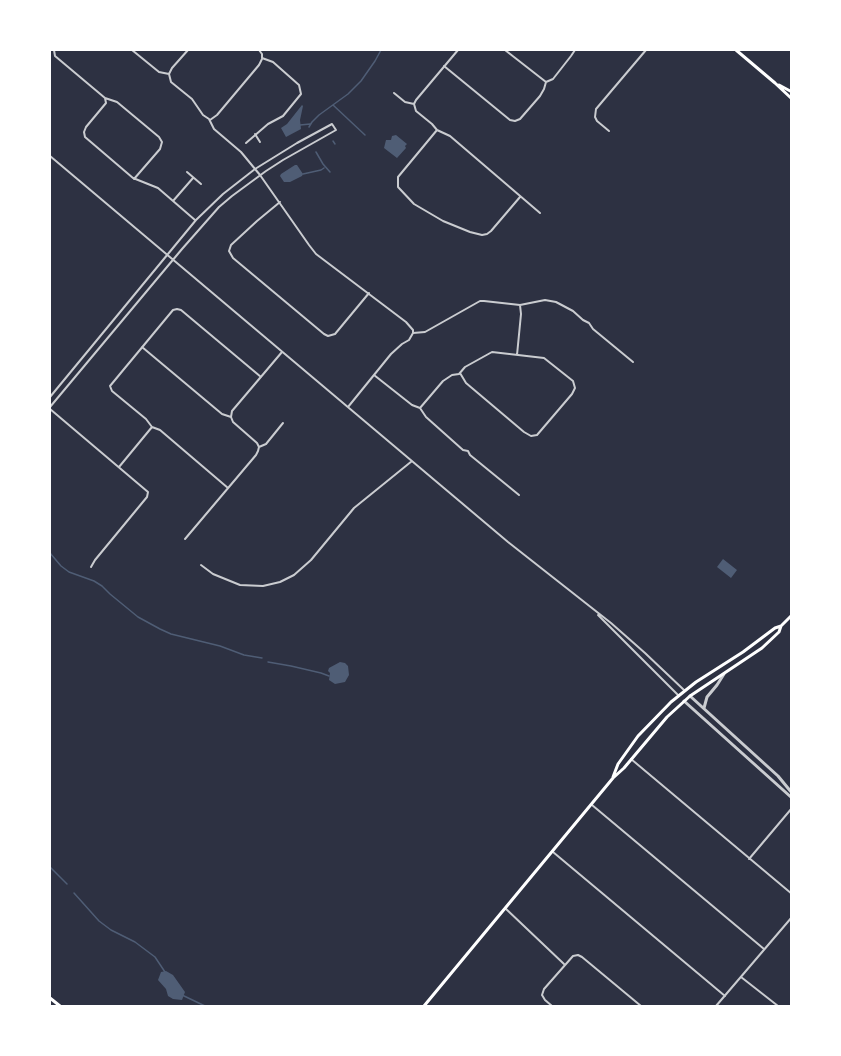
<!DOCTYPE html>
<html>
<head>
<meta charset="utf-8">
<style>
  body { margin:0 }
  #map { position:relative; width:841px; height:1056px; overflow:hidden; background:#2d3142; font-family:Cabin,sans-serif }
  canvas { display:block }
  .frame { position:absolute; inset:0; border:51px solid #fff; pointer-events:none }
</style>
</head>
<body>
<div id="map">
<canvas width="841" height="1056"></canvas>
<div class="frame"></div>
</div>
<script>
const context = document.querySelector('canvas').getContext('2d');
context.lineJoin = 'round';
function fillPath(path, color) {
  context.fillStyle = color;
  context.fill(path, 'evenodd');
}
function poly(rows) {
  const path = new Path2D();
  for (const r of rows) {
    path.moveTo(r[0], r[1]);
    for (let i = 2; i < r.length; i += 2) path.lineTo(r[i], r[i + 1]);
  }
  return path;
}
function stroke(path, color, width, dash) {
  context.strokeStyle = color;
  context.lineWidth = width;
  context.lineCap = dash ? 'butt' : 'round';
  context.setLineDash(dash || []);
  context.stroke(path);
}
const water = poly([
  [302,105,303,106,300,120,301,129,286,137,281,128,287,124],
  [396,135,407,144,405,146,406,148,397,158,384,148,386,140,391,140,392,136],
  [295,165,297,165,303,174,302,176,290,182,284,182,280,176,281,174],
  [723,559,737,570,731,578,717,567],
  [340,662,345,663,348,666,349,675,345,682,335,684,329,680,330,673,328,671,329,668],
  [166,971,173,975,185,992,182,1000,173,999,168,996,166,989,158,980,161,972]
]);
const stream = poly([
  [333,105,365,135],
  [300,125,310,124],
  [309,127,312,122,319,115,348,94,361,81,375,61,381,50],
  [333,141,335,144],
  [316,152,323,164,330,172],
  [303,174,321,170,324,168],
  [50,553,61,566,69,572,94,581,102,586,110,594,138,617,160,629,171,634,220,646,244,655,262,658],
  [268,662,291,666,321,673,329,676],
  [50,867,67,884],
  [74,893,99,921,111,930,135,942,155,957,165,972],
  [182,995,205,1006]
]);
const minor = poly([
  [54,50,55,56,105,98,117,102,159,137,162,142,160,149,134,179],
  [132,50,159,72,169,74],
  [259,50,262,54,262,58],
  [458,50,416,100,414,104,416,111,432,124,437,130,450,136,540,213],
  [505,50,546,82],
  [444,66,510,120,515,121,520,119,540,96,544,89,546,82,553,79,571,56,575,50],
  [169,74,171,82,192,99,203,115,209,119,214,129,241,152,260,175,309,245,316,254,406,322,413,330,413,333],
  [169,74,172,68,188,50],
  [394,93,405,102,414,104],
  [105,98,106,103,86,127,84,132,85,137,133,178,158,188,195,220],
  [210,120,217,115,259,65,262,59],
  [437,130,398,177,398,187,414,204,443,221,470,232,482,235,487,234,491,231,520,197],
  [609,131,597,121,595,117,596,109,646,50],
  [255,134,260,142],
  [246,143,268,124,283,116,301,94,299,85,273,62,262,58],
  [50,156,508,542,611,623,645,653,684,690],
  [187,172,201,184],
  [173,201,193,178],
  [280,202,257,221,231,245,229,251,233,258,324,334,328,336,335,334,369,293],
  [413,333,425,332,480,301,484,301,520,305,545,300,556,302,573,311,583,320,589,323,593,329,633,362],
  [142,347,222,414,231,417,233,422,257,443,259,447,258,451,256,455,185,539],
  [517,355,521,314,520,305],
  [374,375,412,405,420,408,426,417,463,450,468,451,470,455,519,495],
  [50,397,196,220,223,194,255,169,297,143,332,124,336,130,283,160,266,171,232,196,219,207,182,249,50,407],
  [348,407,391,354,402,344,409,340,413,333],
  [420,408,443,381,452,375,459,374,465,367,492,352,544,358,573,381,575,388,572,394,537,435,531,436,524,432,466,383,460,373],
  [50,409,148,492,147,497,95,560,91,567],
  [231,417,232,411,282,352],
  [152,427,160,430,228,488],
  [259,447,266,444,283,423],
  [119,467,152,427,146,419,112,391,110,386,173,310,177,309,181,310,261,377],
  [201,565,213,574,240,585,263,586,280,582,294,575,311,560,354,508,412,461],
  [598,615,678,695],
  [631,759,792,894],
  [592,805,764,949],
  [553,852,725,996],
  [749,859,792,808],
  [505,908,564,964],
  [741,977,778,1006],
  [552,1006,545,1000,542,995,544,989,573,956,578,955,582,957,641,1006],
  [716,1006,792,917]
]);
const tertiary = poly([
  [690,696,778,776,792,793],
  [684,701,792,798],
  [704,708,707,697,717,685,724,674]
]);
const secondary = poly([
  [736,50,775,83,792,99],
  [779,85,792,92],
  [613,777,618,764,638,736,671,702,696,682,743,652,775,628,781,626],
  [50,998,60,1006],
  [424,1006,613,778,624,768,667,717,690,696,762,648,779,632,781,626,792,615]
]);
fillPath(water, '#4f5d75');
stroke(stream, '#4f5d75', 1.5);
stroke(minor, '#caccd0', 2);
stroke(tertiary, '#caccd0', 3);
stroke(secondary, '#fff', 3);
</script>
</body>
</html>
